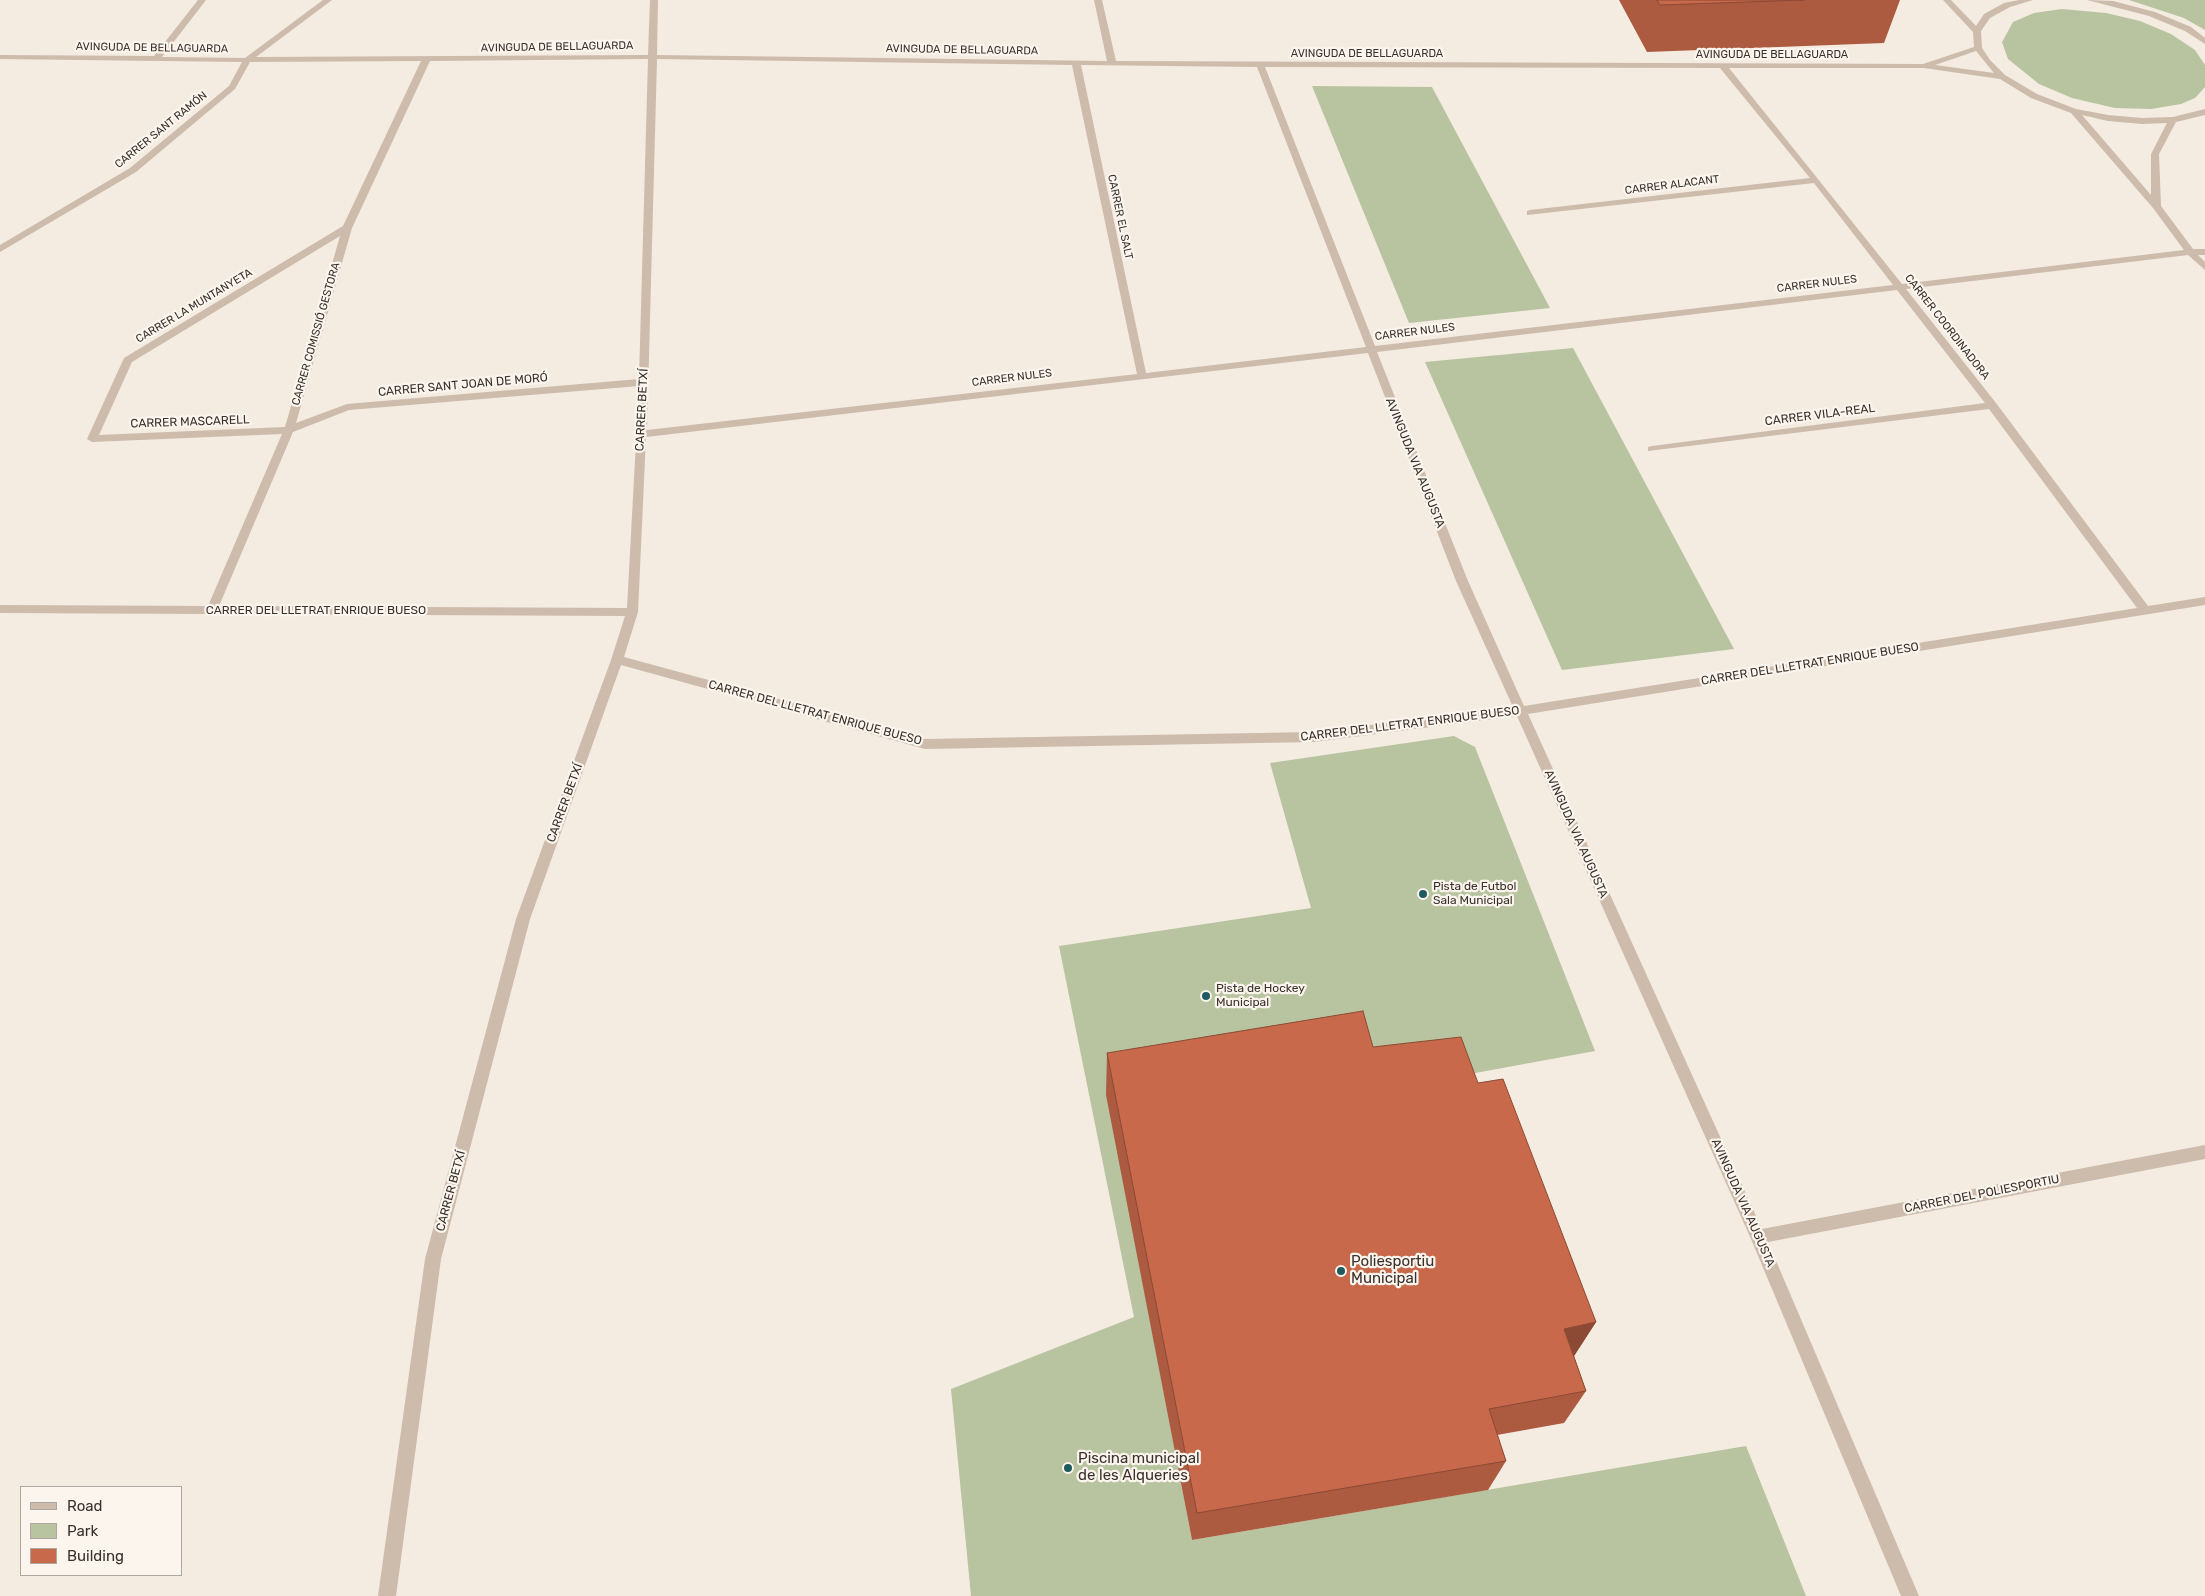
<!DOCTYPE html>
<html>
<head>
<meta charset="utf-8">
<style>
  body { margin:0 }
  #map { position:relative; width:2205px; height:1596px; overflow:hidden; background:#f4ebe1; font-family:Rubik,sans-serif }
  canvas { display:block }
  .legend { position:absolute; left:20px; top:1486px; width:162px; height:90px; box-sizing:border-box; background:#fbf5ee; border:1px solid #aea6a0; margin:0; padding:6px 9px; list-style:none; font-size:15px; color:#3b302b }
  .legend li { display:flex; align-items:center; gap:10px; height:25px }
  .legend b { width:25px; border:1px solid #aea6a0 }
</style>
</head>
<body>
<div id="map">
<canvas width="2205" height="1596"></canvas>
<ul class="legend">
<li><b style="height:6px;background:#cdbbac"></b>Road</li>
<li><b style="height:14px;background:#b8c4a0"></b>Park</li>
<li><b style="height:14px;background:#c8694b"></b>Building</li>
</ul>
</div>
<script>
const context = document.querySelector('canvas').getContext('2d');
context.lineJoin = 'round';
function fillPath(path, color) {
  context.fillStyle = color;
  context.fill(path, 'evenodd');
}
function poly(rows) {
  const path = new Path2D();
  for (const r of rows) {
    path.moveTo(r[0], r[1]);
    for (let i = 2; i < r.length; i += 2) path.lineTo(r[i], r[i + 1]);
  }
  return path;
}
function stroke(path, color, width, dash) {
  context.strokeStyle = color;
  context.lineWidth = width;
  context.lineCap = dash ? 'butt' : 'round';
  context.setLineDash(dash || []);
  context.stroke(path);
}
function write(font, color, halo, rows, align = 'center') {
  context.font = font + ' Rubik,sans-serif';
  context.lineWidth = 4.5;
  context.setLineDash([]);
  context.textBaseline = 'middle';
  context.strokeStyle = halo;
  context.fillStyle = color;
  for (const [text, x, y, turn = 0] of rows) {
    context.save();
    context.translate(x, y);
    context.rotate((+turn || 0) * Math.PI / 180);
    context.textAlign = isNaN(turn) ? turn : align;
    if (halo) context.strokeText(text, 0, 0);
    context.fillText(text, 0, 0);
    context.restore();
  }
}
const green = poly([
  [2129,0,2205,0,2205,30,2184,18],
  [2062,9,2106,13,2140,21,2171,34,2195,50,2205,65,2205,87,2195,98,2181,104,2151,109,2115,108,2072,98,2039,84,2008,59,2002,42,2013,22,2034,13],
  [1312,86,1432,87,1550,308,1409,323],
  [1573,348,1734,649,1562,670,1425,362],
  [1454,736,1475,747,1595,1051,1448,1078,1107,1095,1192,1540,1746,1446,1806,1596,971,1596,951,1389,1134,1317,1059,946,1311,908,1270,763]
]);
const minor = poly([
  [198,0,206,0,162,57,245,58,323,0,332,0,256,57,648,55,650,0,658,0,657,55,1107,61,1094,0,1102,0,1116,61,1923,64,1974,47,1973,32,1943,0,1951,0,1976,26,1984,14,2004,3,2019,0,2033,0,2010,7,1990,18,1981,31,1982,48,1990,60,2005,75,2037,94,2076,109,2108,115,2142,118,2173,117,2205,109,2205,115,2176,122,2159,154,2161,206,2193,249,2205,249,2205,255,2198,255,2205,262,2205,270,2188,255,1906,289,1996,403,2148,606,2205,597,2205,605,1528,714,1762,1229,2205,1145,2205,1159,1768,1242,1919,1596,1901,1596,1751,1239,1517,716,1314,742,925,749,621,665,530,919,441,1259,396,1596,378,1596,425,1259,516,919,611,660,625,616,0,613,0,605,208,606,282,434,92,442,87,439,124,358,343,226,421,61,250,62,235,89,136,172,0,252,0,245,130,168,229,86,242,62,0,59,0,55,154,56,198,0],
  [1976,51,1994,73,1935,65,1976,51],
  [648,59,639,379,347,404,296,423,352,228,430,61,648,59],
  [657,59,1072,65,1137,374,647,430,657,59],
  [1081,65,1257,67,1366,347,1146,373,1081,65],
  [1265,67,1720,68,1810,178,1530,210,1527,211,1527,215,1814,183,1893,285,1375,346,1265,67],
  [1729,68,1924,68,2000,79,2031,98,2071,113,2153,208,2184,250,1902,284,1729,68],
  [2082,115,2108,121,2142,124,2167,123,2151,154,2151,195,2082,115],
  [340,236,285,427,99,435,132,362,340,236],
  [1897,290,1985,403,1652,446,1648,447,1648,451,1989,409,2137,608,1524,706,1468,581,1377,352,1897,290],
  [1368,353,1456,581,1513,707,1314,732,925,739,624,657,638,612,646,437,1368,353],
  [639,386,627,608,219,606,293,432,349,410,639,386],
  [2087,0,2113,1,2155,12,2191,27,2205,38,2205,44,2185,31,2149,16,2087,0]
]);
const wall = poly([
  [1619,0,1900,0,1884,43,1647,52],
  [1373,1047,1478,1083,1596,1322,1574,1356,1586,1391,1564,1423,1497,1435,1506,1461,1488,1490,1192,1540,1106,1095,1107,1053]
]);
const shadedWall = poly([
  [1596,1322,1574,1356,1544,1362,1564,1329]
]);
const building = poly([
  [1657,0,1804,0,1660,5,1657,0],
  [1363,1011,1373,1047,1461,1037,1478,1083,1503,1079,1596,1322,1564,1329,1586,1391,1489,1409,1506,1461,1197,1513,1107,1053,1363,1011]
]);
const markers = [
  [1423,894,5,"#1f5a5e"],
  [1206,996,5,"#1f5a5e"],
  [1341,1271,5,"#1f5a5e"],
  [1068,1468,5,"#1f5a5e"]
];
const farStreetnames = [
  ["AVINGUDA DE BELLAGUARDA",557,47,-1],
  ["AVINGUDA DE BELLAGUARDA",152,48,1],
  ["AVINGUDA DE BELLAGUARDA",962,50,1],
  ["AVINGUDA DE BELLAGUARDA",1367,54],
  ["AVINGUDA DE BELLAGUARDA",1772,55],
  ["CARRER SANT RAMÓN",161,130,-39],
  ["CARRER ALACANT",1672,185,-7],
  ["CARRER EL SALT",1120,217,78],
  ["CARRER NULES",1817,284,-7],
  ["CARRER LA MUNTANYETA",194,306,-31],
  ["CARRER COORDINADORA",1947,327,52],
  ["CARRER NULES",1415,332,-7],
  ["CARRER COMISSIÓ GESTORA",316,334,-74],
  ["CARRER NULES",1012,378,-7]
];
const streetNames = [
  ["CARRER SANT JOAN DE MORÓ",463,385,-5],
  ["CARRER BETXÍ",642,410,-87],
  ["CARRER VILA-REAL",1820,415,-7],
  ["CARRER MASCARELL",190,422,-2],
  ["AVINGUDA VIA AUGUSTA",1415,463,68],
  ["CARRER DEL LLETRAT ENRIQUE BUESO",316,611],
  ["CARRER DEL LLETRAT ENRIQUE BUESO",1810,664,-9],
  ["CARRER DEL LLETRAT ENRIQUE BUESO",815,713,15],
  ["CARRER DEL LLETRAT ENRIQUE BUESO",1410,724,-7],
  ["CARRER BETXÍ",565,803,-70],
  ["AVINGUDA VIA AUGUSTA",1576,834,66],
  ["CARRER BETXÍ",451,1191,-75],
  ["CARRER DEL POLIESPORTIU",1982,1194,-11],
  ["AVINGUDA VIA AUGUSTA",1743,1203,66]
];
const poiNames = [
  ["Pista de Futbol",1433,887],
  ["Sala Municipal",1433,901],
  ["Pista de Hockey",1216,989],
  ["Municipal",1216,1003]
];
const nearPoinames = [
  ["Poliesportiu",1351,1262],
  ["Municipal",1351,1279],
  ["Piscina municipal",1078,1459],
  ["de les Alqueries",1078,1476]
];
fillPath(green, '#b8c4a0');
fillPath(minor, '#cdbbac');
fillPath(wall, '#ac5a40');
fillPath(shadedWall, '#8c4a34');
fillPath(building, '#c8694b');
stroke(building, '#8c4a34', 1);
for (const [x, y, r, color] of markers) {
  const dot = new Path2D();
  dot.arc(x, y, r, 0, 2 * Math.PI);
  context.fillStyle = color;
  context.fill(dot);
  stroke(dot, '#fbf5ee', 2);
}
write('11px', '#3b302b', '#fbf5ee', farStreetnames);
write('12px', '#3b302b', '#fbf5ee', streetNames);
write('12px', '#3b302b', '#fbf5ee', poiNames, 'left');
write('15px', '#3b302b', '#fbf5ee', nearPoinames, 'left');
</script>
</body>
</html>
